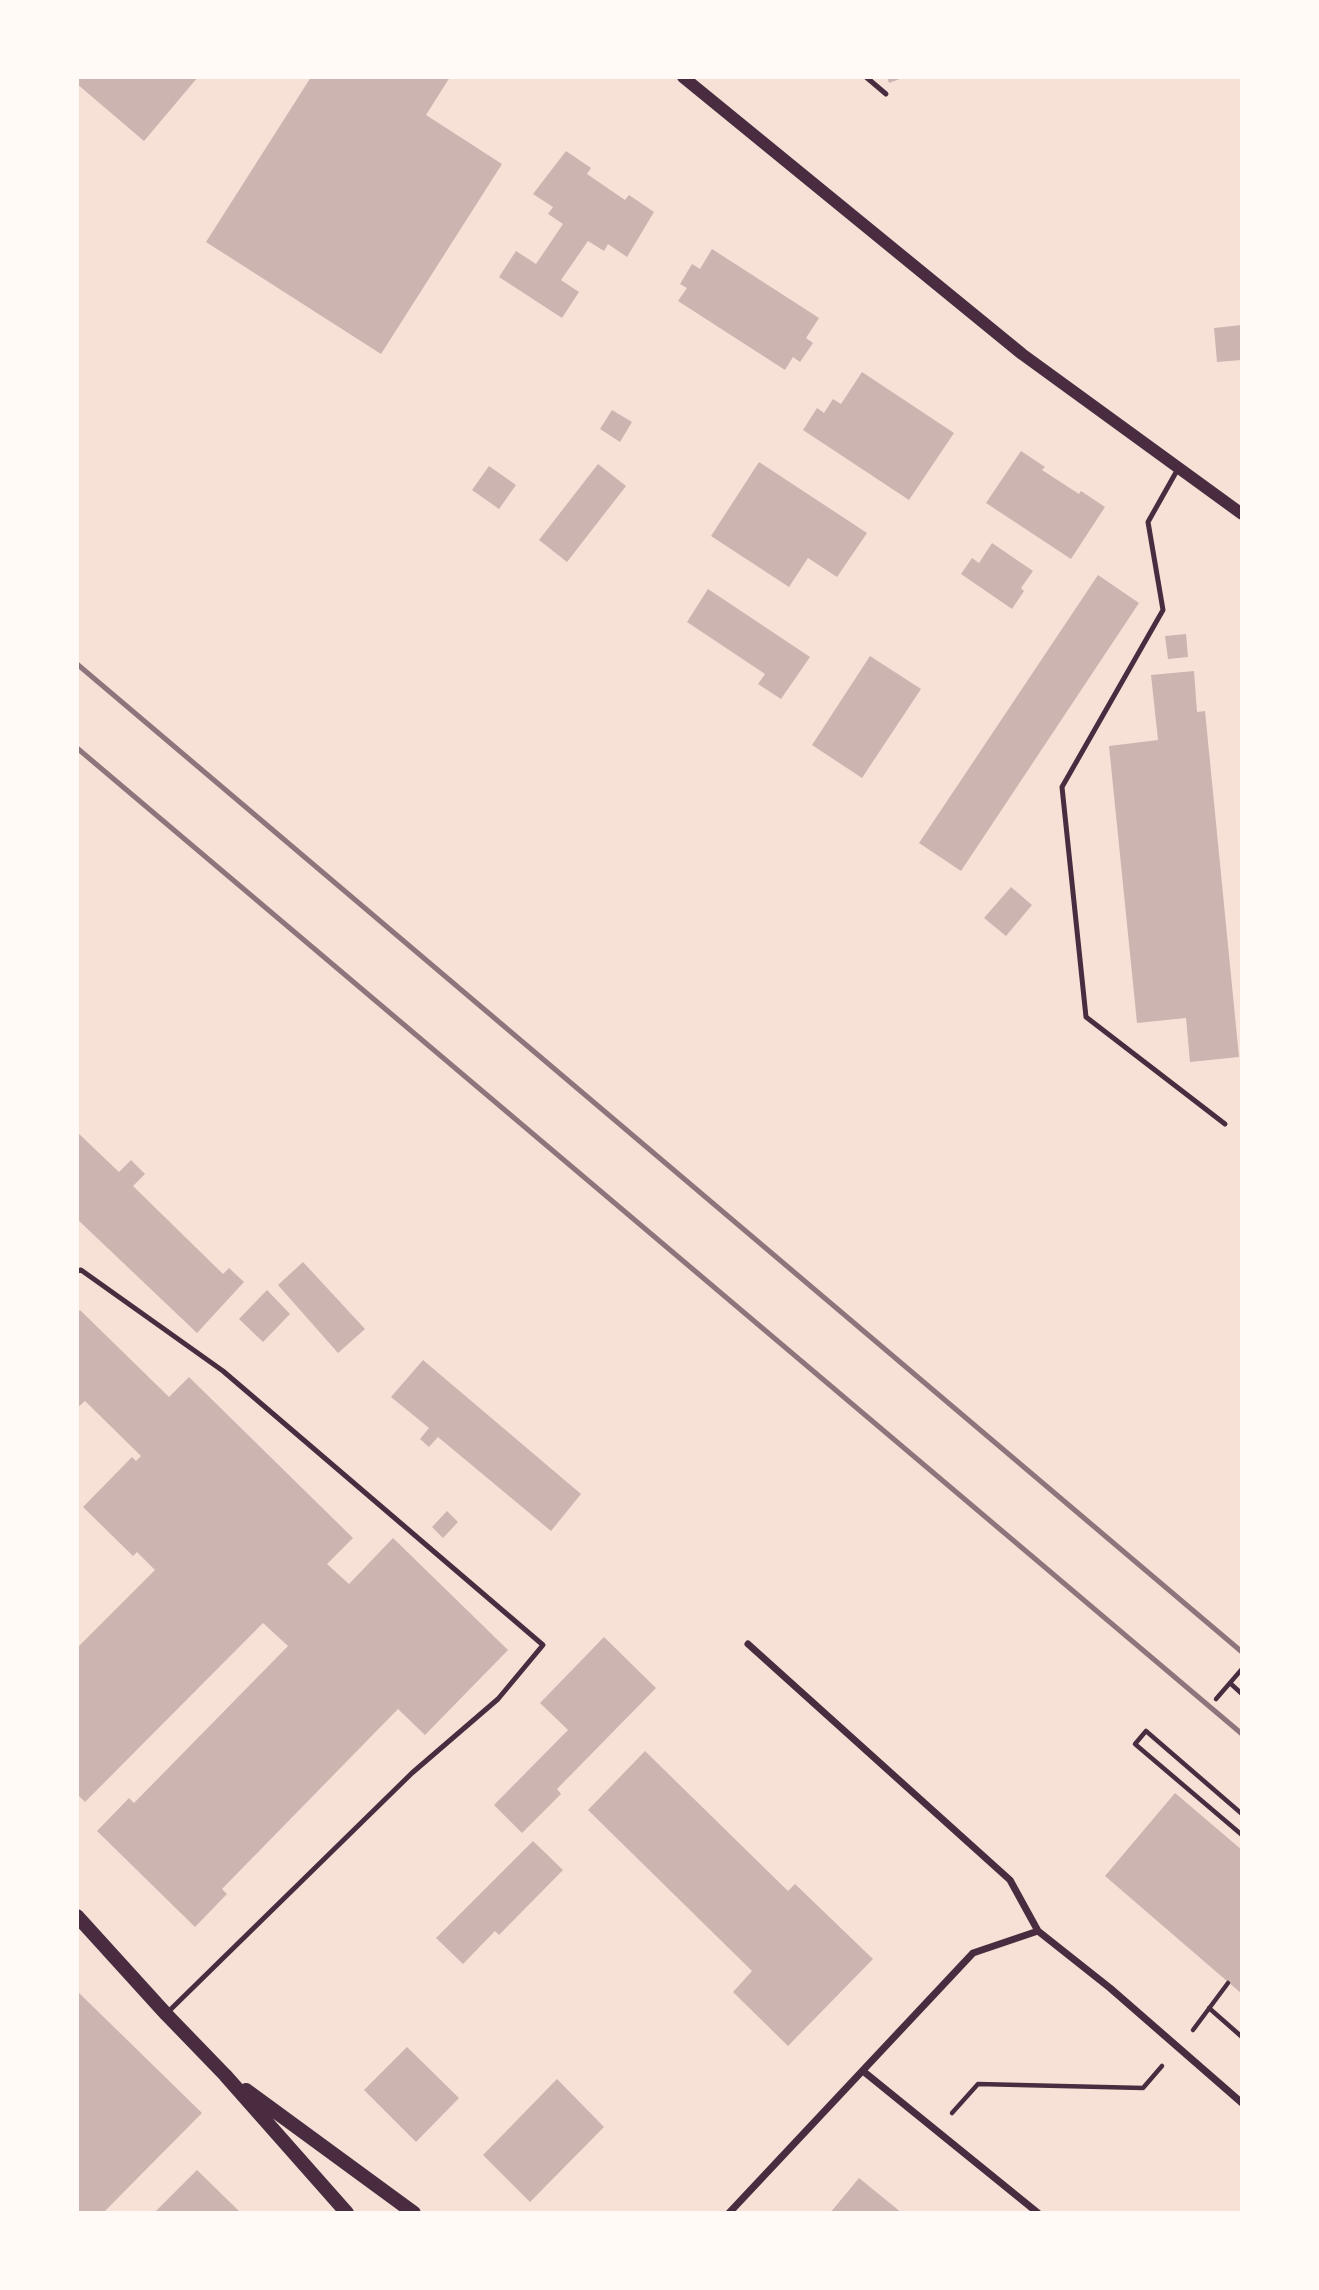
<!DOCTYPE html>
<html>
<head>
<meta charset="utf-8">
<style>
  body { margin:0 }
  #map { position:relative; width:1319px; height:2290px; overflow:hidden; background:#f7e1d7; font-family:"Titillium Web",sans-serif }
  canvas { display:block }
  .frame { position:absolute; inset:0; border:79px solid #fffaf5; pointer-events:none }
</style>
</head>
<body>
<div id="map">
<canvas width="1319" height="2290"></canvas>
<div class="frame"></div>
</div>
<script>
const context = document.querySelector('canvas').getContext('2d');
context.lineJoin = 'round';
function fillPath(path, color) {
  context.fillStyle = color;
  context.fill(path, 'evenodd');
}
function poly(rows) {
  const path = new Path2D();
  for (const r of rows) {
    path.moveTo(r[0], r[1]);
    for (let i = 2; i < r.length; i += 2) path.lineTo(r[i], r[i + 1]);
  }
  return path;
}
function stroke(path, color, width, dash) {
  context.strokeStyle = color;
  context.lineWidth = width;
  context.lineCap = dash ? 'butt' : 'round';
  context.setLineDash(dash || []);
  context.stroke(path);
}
const building = poly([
  [77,77,198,77,144,141,77,84],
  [311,77,450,77,426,115,502,164,381,354,206,242],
  [887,77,905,77,889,83],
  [566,151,591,168,587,174,625,200,629,195,654,212,627,257,608,244,604,251,588,241,561,280,579,292,562,318,499,277,516,251,536,264,563,224,548,214,553,207,533,194],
  [712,249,819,318,806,338,813,343,800,362,793,357,785,370,678,301,687,288,680,284,692,264,700,269],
  [1242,325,1242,360,1217,362,1214,328],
  [862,372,954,433,909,500,803,430,817,408,824,413,833,399,841,404],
  [612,410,632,422,620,442,600,429],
  [1021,451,1045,467,1042,470,1079,494,1081,491,1105,507,1071,559,986,503],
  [759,462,867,533,837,577,808,558,789,587,711,536],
  [598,464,626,486,567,562,539,540],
  [489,466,516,485,499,509,472,490],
  [992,543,1033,571,1021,588,1024,591,1012,609,961,574,972,558,979,563],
  [1098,575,1139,603,961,871,919,843],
  [708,589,810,657,781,699,758,684,765,674,687,622],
  [1186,634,1188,657,1168,659,1165,636],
  [870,656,921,689,862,778,812,745],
  [1194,671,1197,712,1205,711,1239,1057,1190,1062,1186,1018,1137,1023,1109,746,1158,740,1151,675],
  [1011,887,1032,905,1006,936,984,918],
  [77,1132,119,1172,131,1160,145,1174,133,1186,223,1274,229,1268,244,1282,197,1333,77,1219],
  [303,1262,365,1329,338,1353,278,1285],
  [267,1290,290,1314,263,1342,239,1319],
  [80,1310,169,1397,189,1377,353,1538,327,1564,349,1584,393,1538,508,1650,425,1735,398,1709,222,1889,227,1894,195,1927,97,1831,129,1798,134,1803,288,1646,263,1623,85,1802,77,1794,77,1648,155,1570,137,1552,133,1556,83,1507,132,1457,136,1461,141,1456,85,1401,77,1408,77,1313],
  [423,1360,581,1494,551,1531,438,1437,429,1447,420,1439,429,1428,391,1397],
  [447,1511,458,1522,443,1538,432,1527],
  [604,1637,656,1688,557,1789,561,1794,522,1833,494,1805,568,1730,540,1703],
  [645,1751,788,1891,795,1884,873,1959,788,2046,733,1992,752,1971,588,1810],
  [1175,1793,1242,1850,1242,1994,1105,1876],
  [533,1841,563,1870,499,1935,495,1931,463,1964,436,1938],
  [77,1991,202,2113,103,2213,77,2213],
  [407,2047,459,2098,416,2142,364,2090],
  [557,2079,604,2127,530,2202,483,2155],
  [197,2170,241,2213,154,2213],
  [859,2178,902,2213,830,2213]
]);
const path = poly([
  [1230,1683,1242,1694],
  [1216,1699,1242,1669],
  [1242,1814,1146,1731,1135,1744,1242,1835],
  [1209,2008,1242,2037],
  [1193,2030,1228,1983],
  [952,2113,978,2084,1143,2088,1162,2066]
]);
const service = poly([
  [866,77,886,94],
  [1179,467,1148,522,1163,610,1062,787,1086,1017,1225,1124],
  [77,1271,81,1270,223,1371,543,1645,498,1699,412,1773,168,2012]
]);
const minor = poly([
  [748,1644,1010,1880,1038,1931,1110,1988,1242,2103],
  [863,2071,1038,2213],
  [729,2213,973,1953,1038,1931]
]);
const tertiary = poly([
  [683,77,1022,354,1242,514]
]);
const secondary = poly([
  [77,1916,166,2014,225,2075,347,2213],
  [246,2090,414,2213]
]);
const rail = poly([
  [77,664,1242,1652],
  [77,748,1242,1734]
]);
fillPath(building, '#ccb4b1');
stroke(path, '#4a2c40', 4.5);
stroke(service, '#4a2c40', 5);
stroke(minor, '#4a2c40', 7);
stroke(tertiary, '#4a2c40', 12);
stroke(secondary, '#4a2c40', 14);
stroke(rail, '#8f747c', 5);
</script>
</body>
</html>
